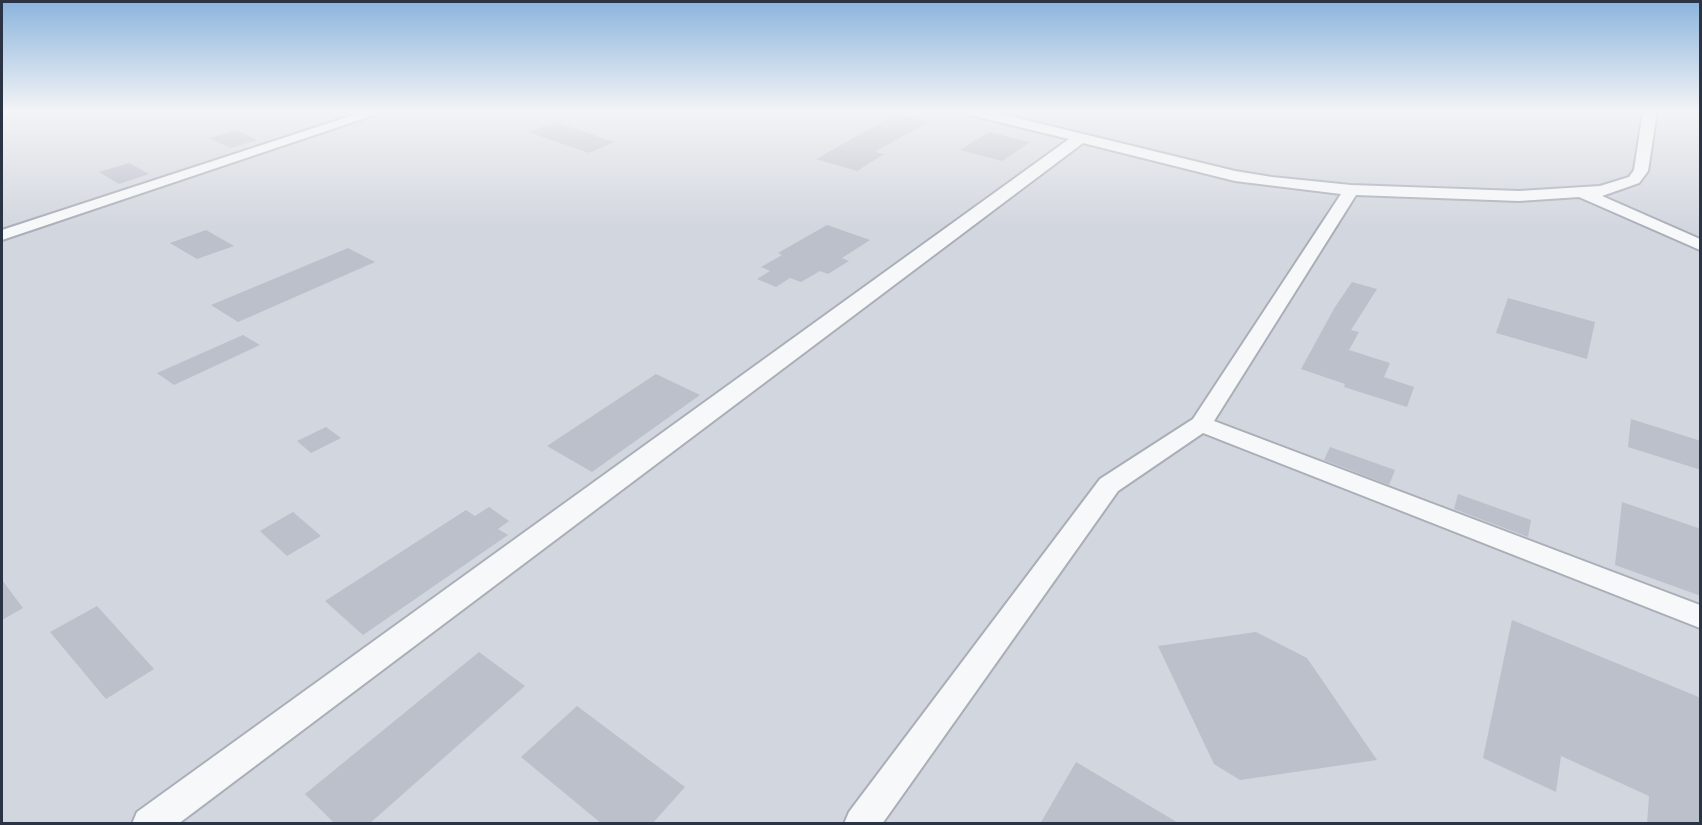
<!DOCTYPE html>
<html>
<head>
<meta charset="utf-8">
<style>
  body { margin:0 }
  #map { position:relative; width:1702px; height:825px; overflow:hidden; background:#e4e7ec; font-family:"PT Sans",sans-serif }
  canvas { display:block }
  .frame { position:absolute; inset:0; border:3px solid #2b3445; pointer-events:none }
</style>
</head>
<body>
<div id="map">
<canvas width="1702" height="825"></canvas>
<div class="frame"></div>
</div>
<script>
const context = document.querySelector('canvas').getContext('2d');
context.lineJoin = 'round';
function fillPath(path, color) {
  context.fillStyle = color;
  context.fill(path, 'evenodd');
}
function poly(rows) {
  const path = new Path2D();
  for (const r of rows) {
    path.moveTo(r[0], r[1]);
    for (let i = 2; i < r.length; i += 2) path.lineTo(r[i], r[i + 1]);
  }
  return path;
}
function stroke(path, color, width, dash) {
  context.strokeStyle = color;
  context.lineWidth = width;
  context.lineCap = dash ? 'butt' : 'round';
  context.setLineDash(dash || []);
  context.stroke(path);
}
const built = poly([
  [2,111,1700,111,1700,823,2,823]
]);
const building = poly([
  [896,114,928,122,875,152,884,154,857,171,816,159],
  [555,122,614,142,589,153,528,132],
  [236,130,257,140,231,148,209,138],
  [989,132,1030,142,1002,161,960,150],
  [129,163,149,174,119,184,99,172],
  [827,225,870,240,842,258,849,261,828,274,820,271,801,282,790,278,776,287,757,279,770,271,761,267,782,255,778,253],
  [206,230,234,246,197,259,170,243],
  [348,248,375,262,238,322,211,305],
  [1352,282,1377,289,1351,330,1359,332,1349,350,1390,363,1384,377,1414,387,1407,407,1344,387,1345,384,1301,369,1335,307],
  [1508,298,1595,322,1587,359,1496,333],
  [243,335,260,345,174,385,157,373],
  [656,374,700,395,592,472,547,446],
  [1631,419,1701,441,1701,470,1628,447],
  [326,427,341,438,311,453,297,441],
  [1330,447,1395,470,1389,485,1324,460],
  [1458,494,1531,520,1528,537,1454,509],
  [1622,502,1701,529,1701,596,1615,565],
  [489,507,509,521,498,529,508,535,363,635,325,601,466,510,475,516],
  [293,512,321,536,287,556,260,531],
  [2,580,23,608,2,620],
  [97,606,154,669,106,699,50,632],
  [1512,620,1701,698,1701,824,1647,824,1649,796,1561,756,1556,792,1483,758],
  [1256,632,1307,658,1377,760,1240,780,1214,764,1158,646],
  [479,652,525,686,369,824,335,824,305,794],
  [577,706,685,787,652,824,602,824,521,757],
  [1076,762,1180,824,1040,824]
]);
const minor = poly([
  [366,111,386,111,2,240,2,230,366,111],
  [965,111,989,111,1235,171,1272,177,1351,185,1519,191,1600,186,1629,177,1634,170,1643,111,1657,111,1648,171,1639,183,1602,196,1700,239,1700,250,1579,197,1519,201,1356,195,1214,421,1700,605,1700,628,1203,433,1118,491,882,824,844,824,849,812,1100,479,1193,419,1341,194,1235,181,1083,143,178,824,132,824,137,812,1069,139,966,114,965,111]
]);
fillPath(built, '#d2d6de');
fillPath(building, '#bbc0ca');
stroke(minor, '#a9aeb7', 4);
fillPath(minor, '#f7f8fa');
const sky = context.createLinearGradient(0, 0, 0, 227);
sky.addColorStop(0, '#8bb4dd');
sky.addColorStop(0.49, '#f3f4f6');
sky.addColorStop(1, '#f3f4f600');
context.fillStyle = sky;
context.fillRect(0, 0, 1702, 227);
</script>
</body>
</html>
